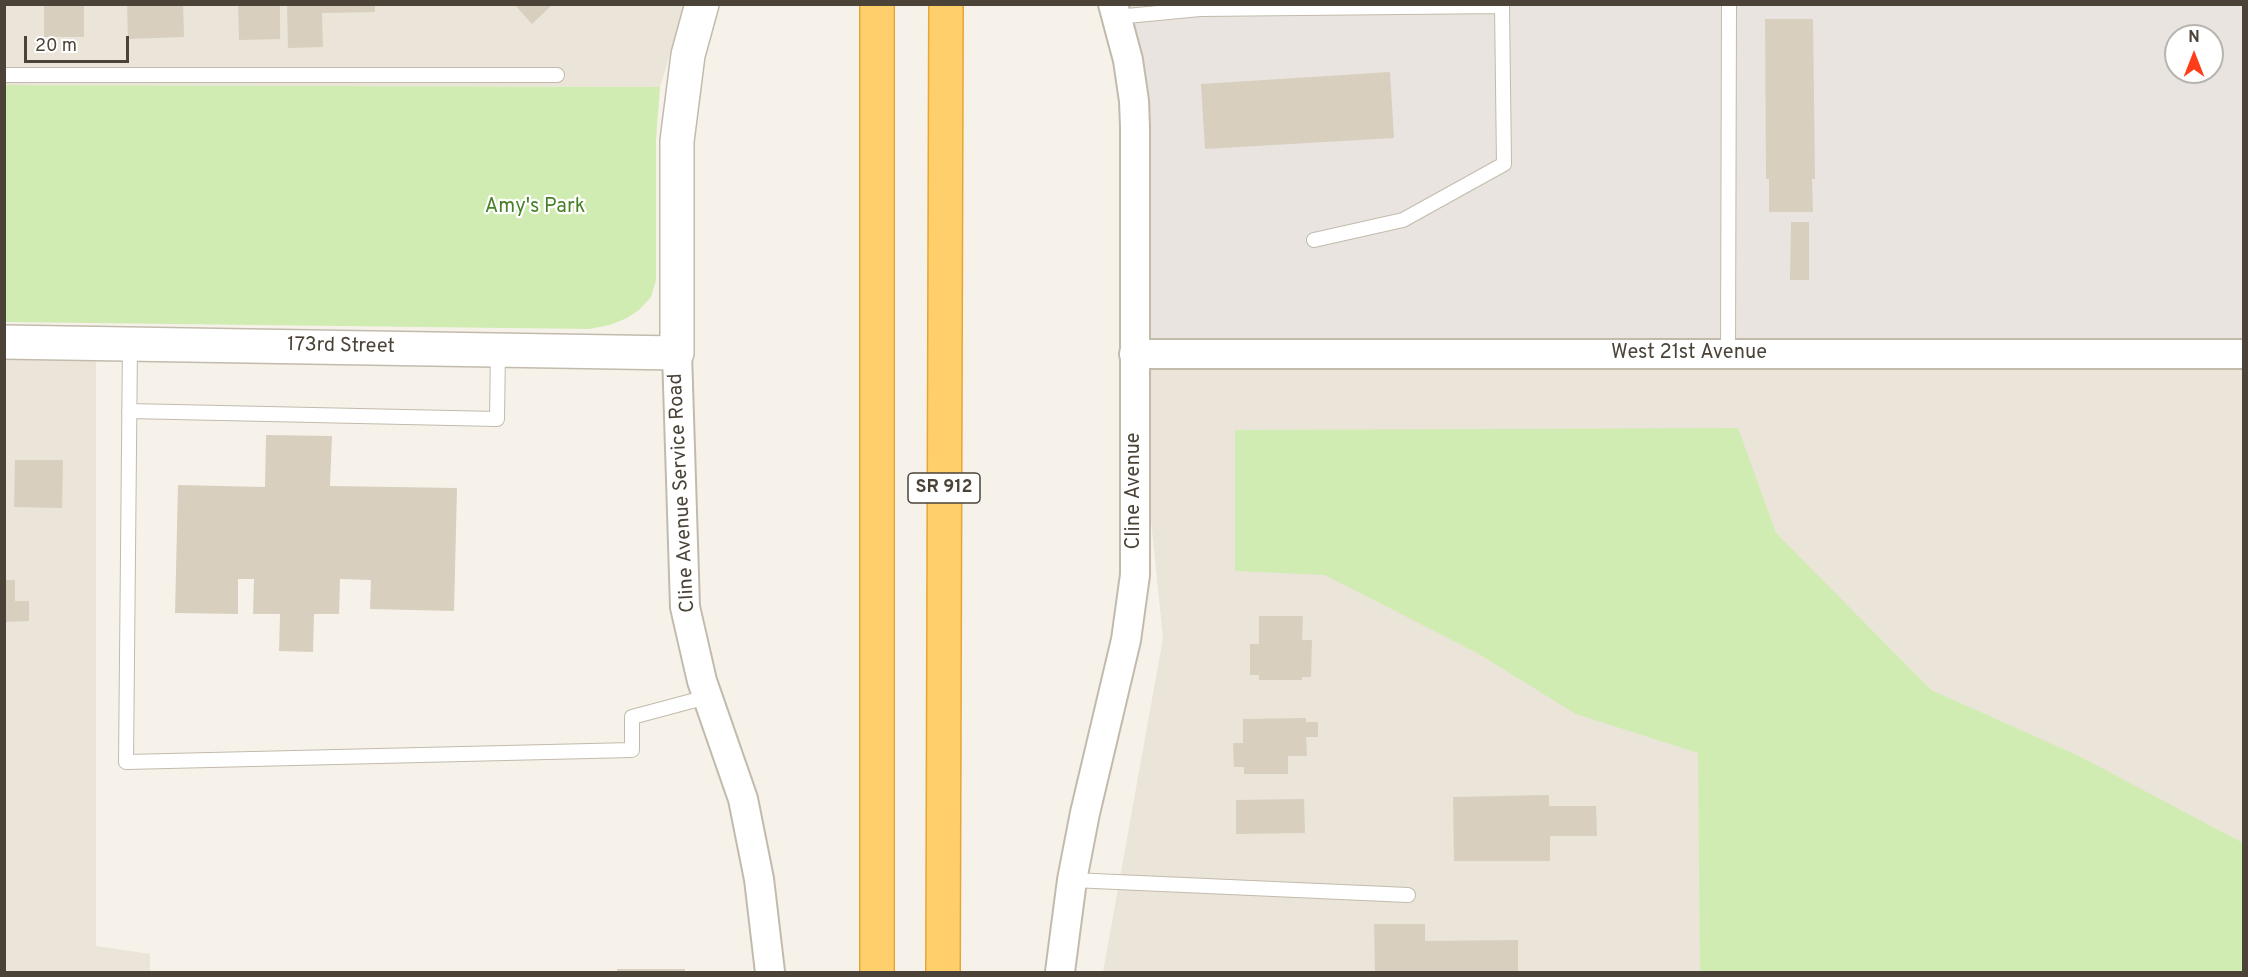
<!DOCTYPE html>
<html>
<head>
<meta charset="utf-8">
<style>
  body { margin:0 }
  #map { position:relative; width:2248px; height:977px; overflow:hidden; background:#f6f2ea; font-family:Overpass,sans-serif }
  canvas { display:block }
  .frame { position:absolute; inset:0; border:6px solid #4b4338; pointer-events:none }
  .north { position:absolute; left:2164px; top:24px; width:60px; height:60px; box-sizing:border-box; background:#fff; border:2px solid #b7b4af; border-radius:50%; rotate:0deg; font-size:16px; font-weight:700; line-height:24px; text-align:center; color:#4b4338 }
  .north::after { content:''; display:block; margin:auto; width:21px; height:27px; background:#ff3d18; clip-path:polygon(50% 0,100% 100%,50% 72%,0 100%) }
  .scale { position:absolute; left:24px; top:36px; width:105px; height:27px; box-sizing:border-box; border:3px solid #4b4338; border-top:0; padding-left:8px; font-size:18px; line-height:21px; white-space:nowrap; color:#4b4338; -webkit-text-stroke:4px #fff; paint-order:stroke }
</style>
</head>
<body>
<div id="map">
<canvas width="2248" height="977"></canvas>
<div class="frame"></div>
<div class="north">N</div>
<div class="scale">20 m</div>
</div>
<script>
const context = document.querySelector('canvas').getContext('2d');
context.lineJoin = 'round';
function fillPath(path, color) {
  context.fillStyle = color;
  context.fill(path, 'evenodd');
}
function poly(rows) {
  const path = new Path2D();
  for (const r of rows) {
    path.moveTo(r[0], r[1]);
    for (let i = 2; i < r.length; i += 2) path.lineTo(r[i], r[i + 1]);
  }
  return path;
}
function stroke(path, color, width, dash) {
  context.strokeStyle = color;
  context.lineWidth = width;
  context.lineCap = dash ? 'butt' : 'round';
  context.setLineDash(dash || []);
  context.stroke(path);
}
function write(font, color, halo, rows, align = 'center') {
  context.font = font + ' Overpass,sans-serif';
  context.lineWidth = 4.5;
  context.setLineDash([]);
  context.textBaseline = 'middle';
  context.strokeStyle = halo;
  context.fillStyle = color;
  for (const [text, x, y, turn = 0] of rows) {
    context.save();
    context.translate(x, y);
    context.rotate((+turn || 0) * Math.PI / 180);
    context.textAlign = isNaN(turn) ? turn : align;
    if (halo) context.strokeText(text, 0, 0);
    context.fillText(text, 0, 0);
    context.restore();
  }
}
const residential = poly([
  [5,5,685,5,660,87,5,85],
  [2243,352,2243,972,1103,972,1163,638,1134,354],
  [5,358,96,359,96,946,150,954,150,972,5,972]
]);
const industrial = poly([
  [1126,5,2243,5,2243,352,1134,354],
  [2176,36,2212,36,2212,72,2176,72]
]);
const green = poly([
  [5,85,660,87,656,140,656,280,651,297,639,310,627,318,610,325,589,329,5,322],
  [1738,428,1776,533,1931,690,2079,756,2243,843,2243,972,1700,972,1698,753,1576,714,1477,653,1325,575,1235,571,1235,430]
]);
const building = poly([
  [44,4,84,4,84,37,44,37],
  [127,4,183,4,184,37,128,39],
  [287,4,375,4,375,12,322,13,323,47,288,48],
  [514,4,553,4,532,24],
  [238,5,280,5,280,39,239,40],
  [1765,19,1813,19,1815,179,1812,179,1813,212,1769,212,1769,179,1766,179],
  [1390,72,1394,138,1205,149,1201,84],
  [1791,222,1809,222,1809,280,1790,280],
  [266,435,332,436,330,486,457,488,454,611,370,609,371,580,340,579,339,614,314,614,313,652,279,651,280,614,253,614,254,579,238,579,238,614,175,613,178,485,265,487],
  [15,460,63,460,62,508,14,507],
  [4,580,15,580,15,601,29,601,29,621,4,622],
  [1259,616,1303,616,1302,640,1312,640,1311,677,1302,677,1302,680,1259,680,1259,675,1250,675,1250,644,1259,644],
  [1306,718,1306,722,1318,722,1318,737,1306,737,1307,756,1288,756,1288,774,1244,774,1244,767,1234,767,1233,743,1243,743,1243,719],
  [1549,795,1549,806,1596,806,1597,836,1550,836,1550,861,1454,861,1453,797],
  [1304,799,1305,833,1236,834,1236,800],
  [1374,924,1425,924,1425,941,1518,940,1518,972,1375,972],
  [617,969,685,969,685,972,617,972]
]);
const service = poly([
  [1116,17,1200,9,1502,6,1504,164,1403,220,1314,240],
  [4,75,557,75],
  [130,344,126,762,632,750,632,717,707,697],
  [1728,354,1729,4],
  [129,411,497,419,498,350],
  [1072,880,1408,895]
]);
const minor = poly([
  [677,353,685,607,702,681,743,799,759,879,770,972],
  [1134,354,2244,354],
  [1060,972,1072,880,1085,813,1126,640,1135,575,1135,127,1134,101,1128,60,1113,4]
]);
const tertiary = poly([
  [4,342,677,353,677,141,688,55,702,4]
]);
const motorway = poly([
  [877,972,877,4],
  [943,972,946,4]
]);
const shields = [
  [944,488,72]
];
const shieldNames = [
  ["SR 912",944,488]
];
const parkNames = [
  ["Amy's Park",535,208]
];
const streetNames = [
  ["173rd Street",341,347,1],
  ["West 21st Avenue",1689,354],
  ["Cline Avenue",1135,491,-90],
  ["Cline Avenue Service Road",683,493,-93]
];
fillPath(residential, '#eae5d8');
fillPath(industrial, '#e9e4df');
fillPath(green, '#d1ecb2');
fillPath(building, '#d8cfbf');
stroke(service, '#c2bbac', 16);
stroke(minor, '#c2bbac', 32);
stroke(tertiary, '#c2bbac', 36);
stroke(motorway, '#e6a635', 36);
stroke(service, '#fff', 14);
stroke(minor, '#fff', 28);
stroke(tertiary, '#fff', 33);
stroke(motorway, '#ffcf6c', 33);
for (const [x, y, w] of shields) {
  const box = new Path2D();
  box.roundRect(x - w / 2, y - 15, w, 30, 4.5);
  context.fillStyle = '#fff';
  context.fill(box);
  stroke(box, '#4b4338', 1.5);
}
write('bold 18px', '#4b4338', null, shieldNames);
write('20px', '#488127', '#fff', parkNames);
write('20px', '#4b4338', '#fff', streetNames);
</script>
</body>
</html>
